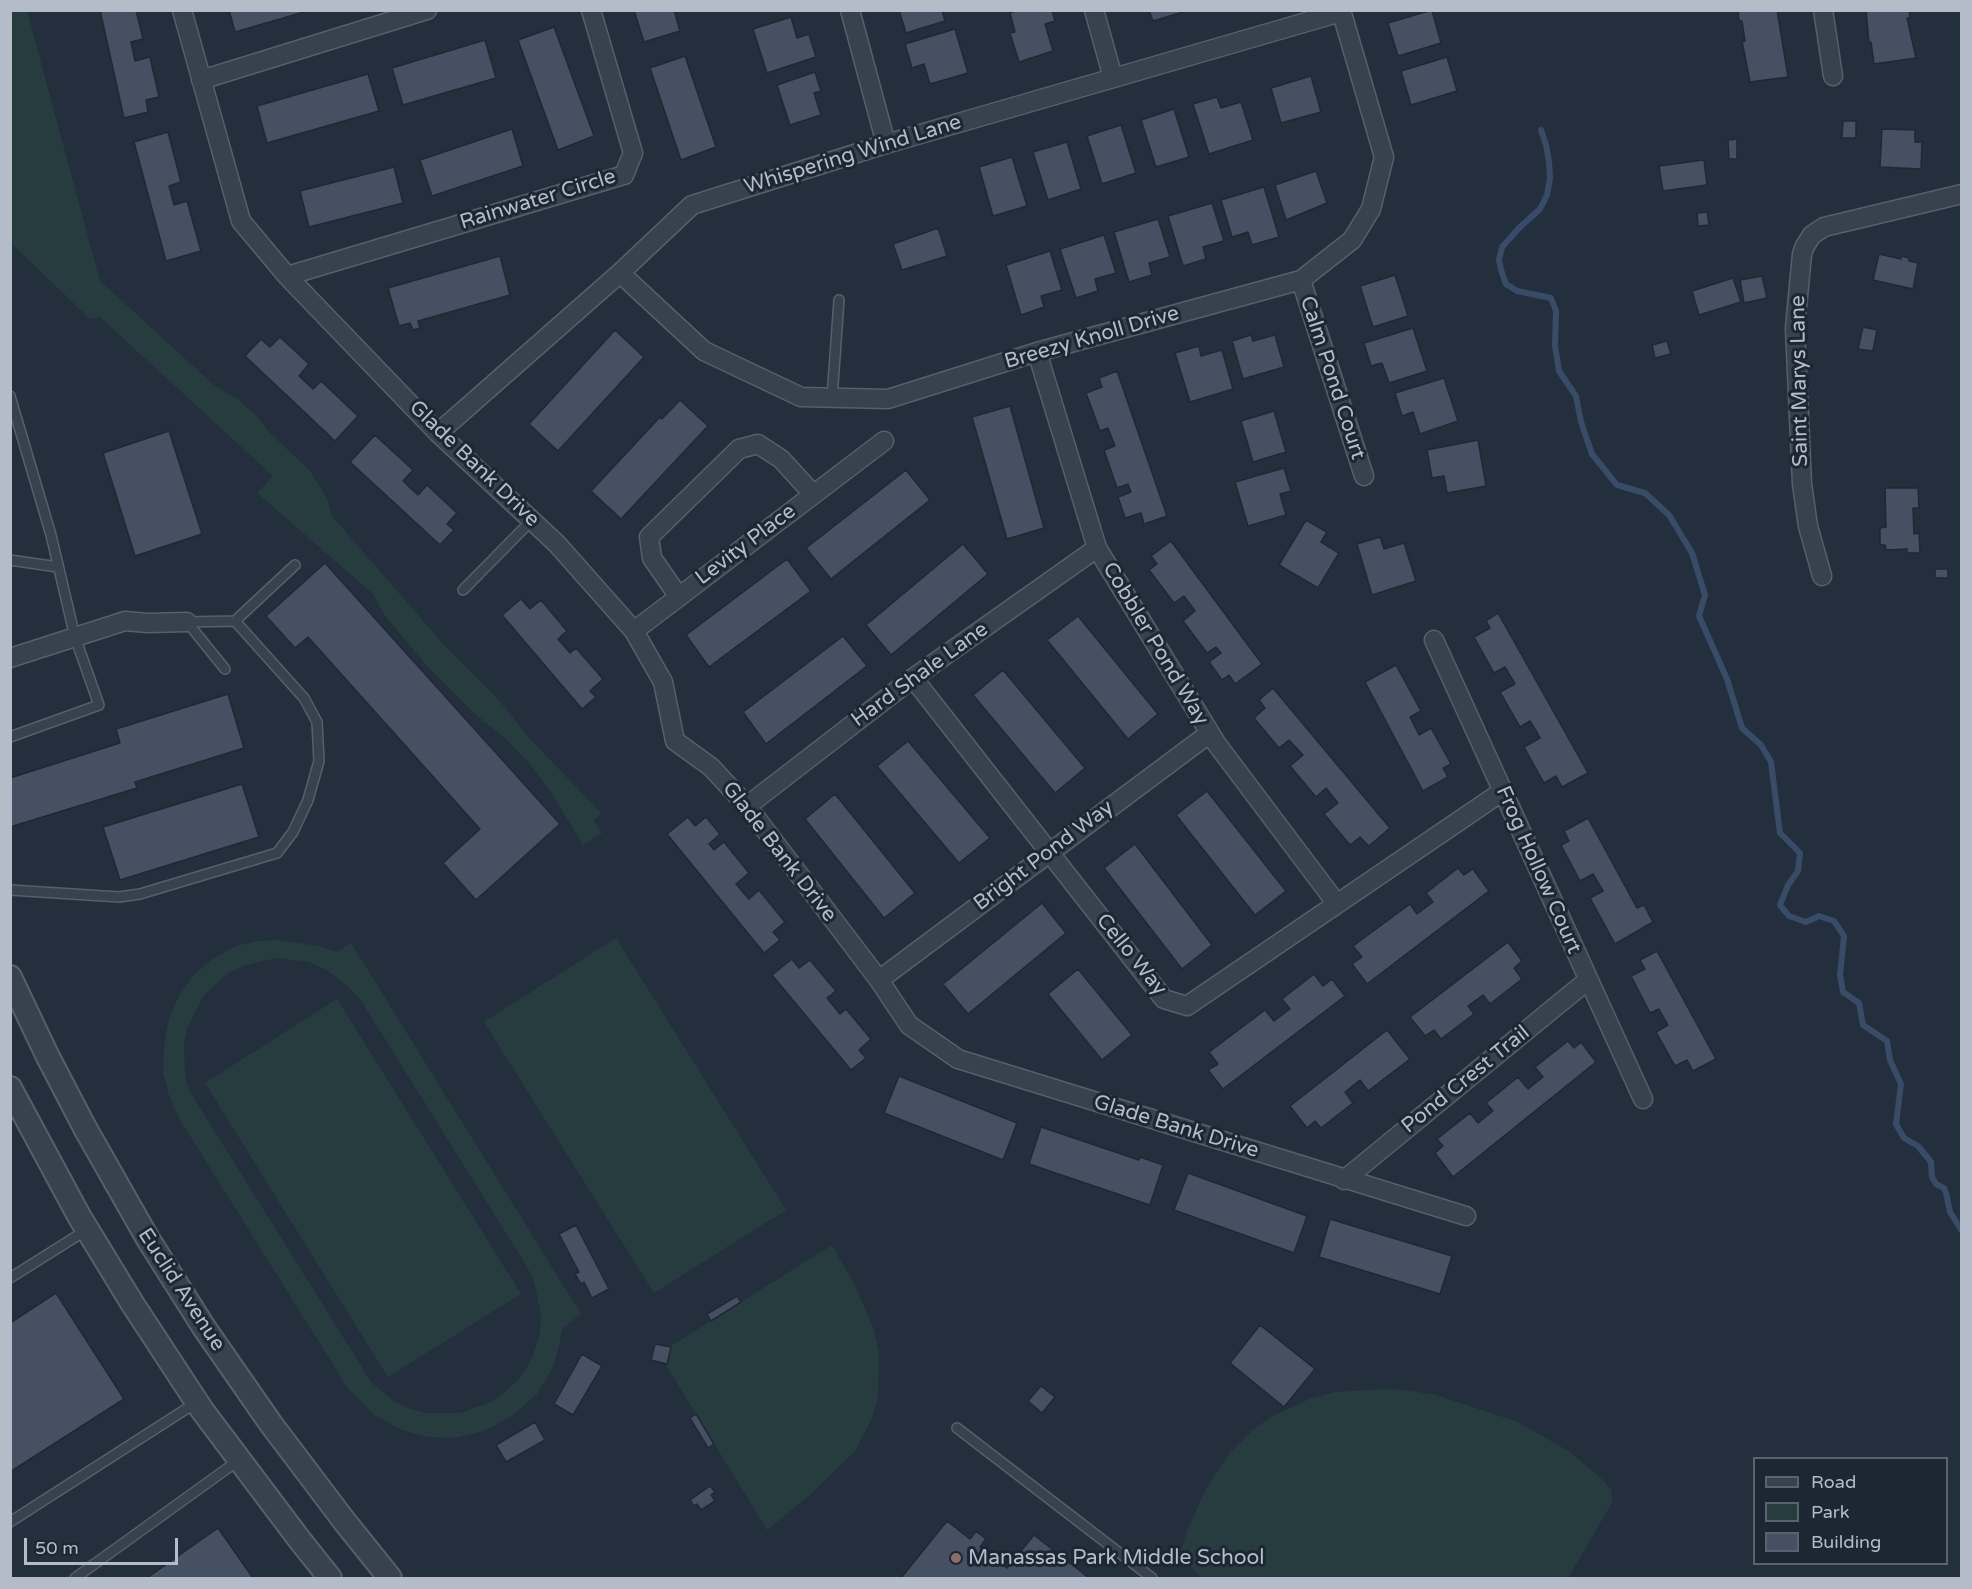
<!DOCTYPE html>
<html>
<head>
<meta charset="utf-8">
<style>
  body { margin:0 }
  #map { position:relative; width:1972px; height:1589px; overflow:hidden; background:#242f3e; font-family:"Varela Round",sans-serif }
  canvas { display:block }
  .frame { position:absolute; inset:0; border:12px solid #b4bcc9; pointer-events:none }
  .legend { position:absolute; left:1753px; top:1457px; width:195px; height:108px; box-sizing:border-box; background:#1d2633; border:2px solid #59626f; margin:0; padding:8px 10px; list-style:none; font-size:18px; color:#b4bcc9 }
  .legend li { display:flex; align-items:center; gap:12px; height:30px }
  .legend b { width:30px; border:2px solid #59626f }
  .scale { position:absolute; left:24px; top:1538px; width:154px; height:27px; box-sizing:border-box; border:3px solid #b4bcc9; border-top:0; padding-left:8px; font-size:18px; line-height:21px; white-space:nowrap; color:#b4bcc9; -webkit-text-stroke:4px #1d2633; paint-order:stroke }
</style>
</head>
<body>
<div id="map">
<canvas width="1972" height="1589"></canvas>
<div class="frame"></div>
<ul class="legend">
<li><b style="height:8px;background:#38414e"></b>Road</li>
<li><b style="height:16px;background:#263c3f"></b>Park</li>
<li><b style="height:16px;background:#455162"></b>Building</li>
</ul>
<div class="scale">50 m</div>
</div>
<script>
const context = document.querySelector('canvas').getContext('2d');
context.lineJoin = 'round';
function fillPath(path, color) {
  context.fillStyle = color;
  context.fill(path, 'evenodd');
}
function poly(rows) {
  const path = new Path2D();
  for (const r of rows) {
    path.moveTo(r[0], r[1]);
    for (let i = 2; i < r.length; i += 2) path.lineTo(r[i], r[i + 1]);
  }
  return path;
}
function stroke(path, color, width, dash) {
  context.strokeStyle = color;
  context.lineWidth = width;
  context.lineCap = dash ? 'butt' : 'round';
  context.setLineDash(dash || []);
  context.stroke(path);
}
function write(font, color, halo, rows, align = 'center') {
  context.font = font + ' "Varela Round",sans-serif';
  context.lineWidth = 6;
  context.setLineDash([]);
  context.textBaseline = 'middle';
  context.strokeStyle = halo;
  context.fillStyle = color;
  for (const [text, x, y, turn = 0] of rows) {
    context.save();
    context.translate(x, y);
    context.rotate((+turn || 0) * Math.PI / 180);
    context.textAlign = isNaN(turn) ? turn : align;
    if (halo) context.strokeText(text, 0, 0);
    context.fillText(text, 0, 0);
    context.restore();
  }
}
const green = poly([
  [10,11,27,11,100,281,214,385,237,399,256,415,269,432,310,471,327,499,332,516,445,646,497,698,531,740,601,813,594,821,602,833,583,845,549,789,527,761,505,738,474,713,426,665,386,617,372,593,257,493,273,476,100,317,90,319,11,243],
  [616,938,786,1210,654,1293,484,1022],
  [278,940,319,946,336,952,351,943,581,1314,563,1328,554,1365,537,1394,512,1416,484,1431,454,1438,428,1437,402,1430,374,1415,347,1387,180,1120,168,1093,163,1071,164,1046,169,1018,180,994,195,974,213,959,236,946,256,941],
  [276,958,309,962,325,969,351,989,362,1002,526,1265,534,1281,541,1315,540,1333,535,1350,528,1366,518,1380,505,1392,491,1402,460,1413,427,1413,411,1409,396,1403,371,1382,190,1092,185,1076,184,1043,188,1026,203,996,228,973,243,966],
  [337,999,521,1294,388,1377,205,1083],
  [832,1245,856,1288,874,1330,879,1352,878,1397,872,1418,855,1451,811,1494,767,1530,666,1365,671,1346],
  [1384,1389,1405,1390,1436,1395,1518,1422,1570,1452,1602,1479,1611,1489,1613,1501,1568,1578,1202,1578,1179,1556,1188,1528,1206,1489,1229,1454,1253,1430,1269,1418,1309,1399,1335,1392]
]);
const stream = poly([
  [1541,130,1546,145,1549,162,1550,178,1547,195,1540,209,1520,227,1502,247,1499,260,1501,270,1506,284,1517,291,1551,298,1556,311,1555,346,1559,371,1576,396,1581,422,1592,454,1617,485,1645,493,1669,515,1692,553,1705,595,1699,616,1727,679,1742,728,1761,745,1771,762,1780,833,1800,853,1798,871,1788,885,1780,905,1789,916,1806,922,1819,916,1834,921,1844,936,1840,975,1843,992,1859,1003,1863,1025,1887,1041,1890,1060,1901,1084,1896,1124,1904,1138,1918,1146,1931,1162,1932,1177,1936,1184,1944,1188,1946,1193,1950,1212,1962,1231]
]);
const building = poly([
  [100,10,136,10,143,39,131,42,135,61,150,57,159,97,146,100,148,112,124,118,100,10],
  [229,10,311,10,235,32,229,10],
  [634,10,674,10,680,31,644,42,634,10],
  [899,10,942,10,945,21,906,33,899,10],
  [1018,10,1052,10,1055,21,1045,24,1053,51,1019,62,1010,33,1015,32,1010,13,1018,10],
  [1149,10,1182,10,1183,12,1153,21,1149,10],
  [1432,10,1441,43,1398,56,1388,23,1432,10],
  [1738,10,1777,10,1788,77,1750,82,1742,41,1745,41,1742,21,1739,21,1738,10],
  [1866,10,1909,10,1910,18,1907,18,1916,58,1874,64,1871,42,1869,43,1866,10],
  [791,17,797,38,809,34,816,57,767,73,753,29,791,17],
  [554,27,594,136,558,150,518,40,554,27],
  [955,29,968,73,930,84,924,64,912,68,905,44,955,29],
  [485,40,496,78,403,105,392,68,485,40],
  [685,56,716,147,681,160,650,68,685,56],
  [1447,57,1457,91,1411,105,1401,71,1447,57],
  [815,72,821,91,814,93,821,115,790,125,777,85,815,72],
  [368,74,379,111,267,143,257,106,368,74],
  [1311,76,1321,112,1281,123,1271,88,1311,76],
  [1217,97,1221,108,1241,102,1253,140,1209,154,1193,104,1217,97],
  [1174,109,1189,157,1156,167,1141,120,1174,109],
  [1843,121,1856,121,1856,138,1842,138,1843,121],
  [1121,125,1136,173,1102,184,1087,136,1121,125],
  [512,129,523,166,432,196,420,160,512,129],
  [1882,129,1915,130,1915,142,1922,142,1921,169,1880,167,1882,129],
  [168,132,181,182,169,186,174,205,187,201,201,251,166,261,134,142,168,132],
  [1737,139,1737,159,1729,159,1728,140,1737,139],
  [1067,142,1081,189,1048,200,1033,152,1067,142],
  [1012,157,1027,206,993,216,979,167,1012,157],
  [1704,160,1707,185,1663,191,1659,166,1704,160],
  [394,167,403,203,309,227,300,191,394,167],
  [1316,171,1327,203,1286,220,1275,185,1316,171],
  [1264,187,1279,237,1252,245,1248,232,1232,237,1221,200,1264,187],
  [1212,203,1224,241,1203,247,1206,259,1183,266,1168,216,1212,203],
  [1707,212,1709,225,1698,226,1697,213,1707,212],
  [1158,219,1170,257,1149,263,1152,275,1129,282,1114,232,1158,219],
  [938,228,947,256,902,270,893,244,938,228],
  [1104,235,1116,273,1095,279,1098,291,1076,298,1060,249,1104,235],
  [1050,251,1062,290,1041,296,1044,307,1021,315,1006,265,1050,251],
  [1879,254,1901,259,1901,256,1909,258,1909,261,1918,263,1913,289,1873,280,1879,254],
  [500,256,510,295,418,321,420,328,413,330,410,323,399,326,388,288,500,256],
  [1395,275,1408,316,1373,327,1360,286,1395,275],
  [1762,276,1767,298,1744,303,1740,280,1762,276],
  [1733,278,1741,302,1699,315,1692,291,1733,278],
  [1863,327,1877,330,1873,351,1858,349,1863,327],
  [1413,328,1427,371,1389,383,1382,363,1371,366,1364,343,1413,328],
  [615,330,644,357,558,451,529,424,615,330],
  [1251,335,1253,341,1275,335,1284,367,1243,379,1232,341,1251,335],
  [280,337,309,364,299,376,313,389,321,381,358,416,335,441,245,356,261,339,270,347,280,337],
  [1667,341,1671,354,1655,358,1652,345,1667,341],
  [1199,346,1201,356,1222,350,1233,389,1190,402,1175,353,1199,346],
  [1117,371,1167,516,1144,524,1141,513,1125,518,1118,497,1131,492,1128,484,1117,488,1104,450,1115,446,1108,428,1100,431,1086,393,1102,387,1099,378,1117,371],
  [1444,378,1458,421,1420,434,1413,412,1402,416,1395,393,1444,378],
  [680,400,708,426,621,519,591,491,660,417,662,419,680,400],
  [1010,406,1044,528,1007,539,972,417,1010,406],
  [1274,411,1286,452,1253,462,1241,421,1274,411],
  [169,431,202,534,135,556,103,453,169,431],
  [375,435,413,470,403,481,418,495,427,485,457,513,447,524,454,530,440,545,350,462,375,435],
  [1478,440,1486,486,1447,493,1444,476,1432,478,1427,450,1478,440],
  [1284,468,1291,491,1280,494,1286,515,1248,526,1235,482,1284,468],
  [906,470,930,500,831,579,806,548,906,470],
  [1885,488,1918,488,1919,508,1913,508,1914,534,1919,533,1920,553,1907,553,1907,549,1886,550,1885,545,1880,545,1880,528,1886,527,1885,488],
  [1306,520,1327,532,1321,542,1339,553,1318,588,1279,565,1306,520],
  [1380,537,1384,549,1404,543,1416,581,1372,595,1357,544,1380,537],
  [1171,541,1262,664,1235,684,1229,675,1222,680,1209,662,1221,653,1216,647,1207,653,1183,621,1195,611,1184,596,1174,603,1149,570,1157,564,1151,556,1171,541],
  [963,544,988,574,891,655,866,625,963,544],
  [787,559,811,591,709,667,686,635,787,559],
  [325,563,560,824,476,900,443,863,480,829,308,637,295,648,266,616,325,563],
  [1935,569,1948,569,1948,578,1935,578,1935,569],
  [521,599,530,609,541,600,567,631,558,639,570,653,576,648,603,679,590,691,596,697,582,709,502,615,521,599],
  [1498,613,1588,773,1562,787,1556,776,1544,783,1524,747,1540,738,1530,721,1520,727,1500,692,1515,684,1505,667,1494,673,1474,637,1490,628,1486,621,1498,613],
  [1078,616,1158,714,1128,739,1047,640,1078,616],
  [843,636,867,666,766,744,743,712,843,636],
  [1396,665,1421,711,1410,717,1419,735,1431,728,1451,764,1443,768,1448,777,1423,791,1365,682,1396,665],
  [1003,670,1085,768,1055,793,973,695,1003,670],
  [1273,688,1390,828,1369,846,1360,837,1350,845,1324,814,1338,803,1326,788,1316,797,1290,766,1303,755,1289,740,1279,748,1254,718,1265,708,1259,700,1273,688],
  [228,694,244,748,135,782,137,788,10,827,10,778,120,743,116,729,228,694],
  [908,741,990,838,959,863,877,766,908,741],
  [242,784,259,837,120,880,103,827,242,784],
  [1207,791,1286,891,1255,915,1176,815,1207,791],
  [835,794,915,893,884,918,805,819,835,794],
  [688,817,695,826,706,817,720,834,709,844,714,850,724,842,749,873,736,884,749,899,759,890,785,922,773,932,780,940,764,953,667,834,688,817],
  [1588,818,1637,908,1644,905,1653,922,1615,944,1590,898,1603,891,1593,874,1580,881,1561,845,1569,841,1564,831,1588,818],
  [1135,844,1212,945,1182,969,1104,868,1135,844],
  [1458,868,1464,875,1473,869,1489,891,1367,984,1352,964,1362,957,1353,946,1410,904,1417,914,1433,902,1426,893,1458,868],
  [1042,903,1066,933,968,1014,943,984,1042,903],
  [1508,942,1522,961,1514,968,1522,979,1490,1004,1483,995,1468,1006,1474,1014,1441,1039,1434,1030,1425,1036,1410,1017,1508,942],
  [1657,951,1716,1059,1693,1071,1687,1060,1675,1066,1656,1032,1668,1025,1659,1009,1650,1013,1631,976,1645,969,1640,960,1657,951],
  [792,959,799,968,810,960,836,991,827,998,840,1014,846,1009,871,1039,859,1050,866,1058,851,1070,772,975,792,959],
  [1078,969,1132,1035,1102,1060,1048,994,1078,969],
  [1314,974,1323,986,1332,979,1345,996,1223,1089,1208,1070,1218,1064,1209,1052,1265,1010,1274,1021,1290,1009,1282,999,1314,974],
  [1387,1030,1410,1059,1368,1091,1360,1080,1345,1092,1353,1103,1321,1128,1315,1121,1307,1128,1290,1106,1387,1030],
  [1568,1041,1574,1048,1581,1042,1596,1062,1453,1177,1435,1153,1443,1146,1437,1139,1470,1113,1478,1123,1493,1111,1486,1103,1518,1077,1528,1089,1543,1077,1535,1067,1568,1041],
  [899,1076,1017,1123,1003,1160,884,1113,899,1076],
  [1041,1127,1139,1160,1140,1157,1163,1165,1150,1205,1029,1164,1041,1127],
  [1188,1173,1307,1216,1294,1253,1174,1210,1188,1173],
  [1330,1219,1452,1256,1440,1294,1319,1257,1330,1219],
  [576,1225,609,1289,592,1298,584,1282,581,1284,575,1274,579,1272,559,1234,576,1225],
  [56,1293,124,1399,10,1472,10,1323,56,1293],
  [737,1296,741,1302,711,1321,707,1314,737,1296],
  [1260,1325,1315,1369,1284,1407,1230,1363,1260,1325],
  [655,1344,671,1347,667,1364,651,1360,655,1344],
  [582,1354,602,1366,573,1415,554,1404,582,1354],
  [1041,1386,1055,1397,1042,1413,1028,1401,1041,1386],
  [696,1414,714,1444,708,1448,690,1418,696,1414],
  [535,1422,545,1440,506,1462,496,1445,535,1422],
  [710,1486,715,1492,711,1495,715,1501,701,1510,697,1504,694,1506,690,1500,710,1486],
  [947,1521,970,1539,976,1531,986,1539,980,1547,1007,1568,1034,1535,1089,1578,901,1578,947,1521],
  [218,1528,253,1578,147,1578,218,1528]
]);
const service = poly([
  [10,396,51,535,75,637,99,705,10,737],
  [832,398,839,300],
  [10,560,58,567],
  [463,590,532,520],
  [187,622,235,621,295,565],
  [187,622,225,669],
  [10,890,119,897,140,894,277,853,293,832,308,800,319,761,317,722,304,698,235,621],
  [10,1278,88,1229],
  [957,1428,1152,1578],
  [10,1522,197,1402],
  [75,1578,239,1460]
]);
const minor = poly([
  [182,10,241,221,287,276,438,433,557,544,634,631,663,682,675,741,711,767,747,806,879,980,909,1025,958,1059,1466,1216],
  [850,10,886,144],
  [1094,10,1113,78],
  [1823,10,1833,76],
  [201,80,427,10],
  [620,273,704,351,801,397,888,399,1037,352,1301,280,1352,240,1371,209,1384,157,1341,10],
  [287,276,624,175,633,153,591,10],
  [1301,280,1364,476],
  [1037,352,1097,548,1216,743,1337,904],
  [438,433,620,273,692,205,886,144,1341,12],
  [1822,576,1808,526,1802,484,1795,328,1802,254,1805,246,1812,235,1824,227,1962,194],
  [679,597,652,558,649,537,739,449,758,444,781,459,813,494],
  [634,631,884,441],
  [1434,640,1643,1099],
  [10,658,125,621,148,623,187,622],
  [913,678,1164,999,1187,1006,1503,791],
  [747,806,913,678,1097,548],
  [879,980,1210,733],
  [1344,1180,1588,980]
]);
const tertiary = poly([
  [10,977,47,1055,85,1128,148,1239,205,1329,271,1424,345,1522,390,1578],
  [10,1088,79,1216,132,1303,202,1410,299,1539,330,1578]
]);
const markers = [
  [956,1558,6,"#8d6e63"]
];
const streetNames = [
  ["Whispering Wind Lane",853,155,-17],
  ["Rainwater Circle",538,200,-17],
  ["Breezy Knoll Drive",1092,338,-16],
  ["Calm Pond Court",1332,378,72],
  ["Saint Marys Lane",1800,381,-91],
  ["Glade Bank Drive",474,464,44],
  ["Levity Place",746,545,-37],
  ["Cobbler Pond Way",1155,644,59],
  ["Hard Shale Lane",920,675,-36],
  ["Glade Bank Drive",779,852,52],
  ["Bright Pond Way",1044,856,-37],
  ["Frog Hollow Court",1538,870,66],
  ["Cello Way",1131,955,51],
  ["Pond Crest Trail",1466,1080,-39],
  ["Glade Bank Drive",1176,1127,17],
  ["Euclid Avenue",181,1290,57]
];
const poiNames = [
  ["Manassas Park Middle School",968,1558]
];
fillPath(green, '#263c3f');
stroke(stream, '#394c67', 6);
fillPath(building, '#455162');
stroke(building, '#1f2835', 1.5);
stroke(service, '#565f6c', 12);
stroke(minor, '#565f6c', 21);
stroke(tertiary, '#565f6c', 26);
stroke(service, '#38414e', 9);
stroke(minor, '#38414e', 18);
stroke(tertiary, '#38414e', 22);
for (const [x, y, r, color] of markers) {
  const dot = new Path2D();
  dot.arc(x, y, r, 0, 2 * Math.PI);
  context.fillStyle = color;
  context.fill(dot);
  stroke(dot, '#1d2633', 2);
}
write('21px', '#b4bcc9', '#1d2633', streetNames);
write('21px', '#b4bcc9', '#1d2633', poiNames, 'left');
</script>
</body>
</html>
